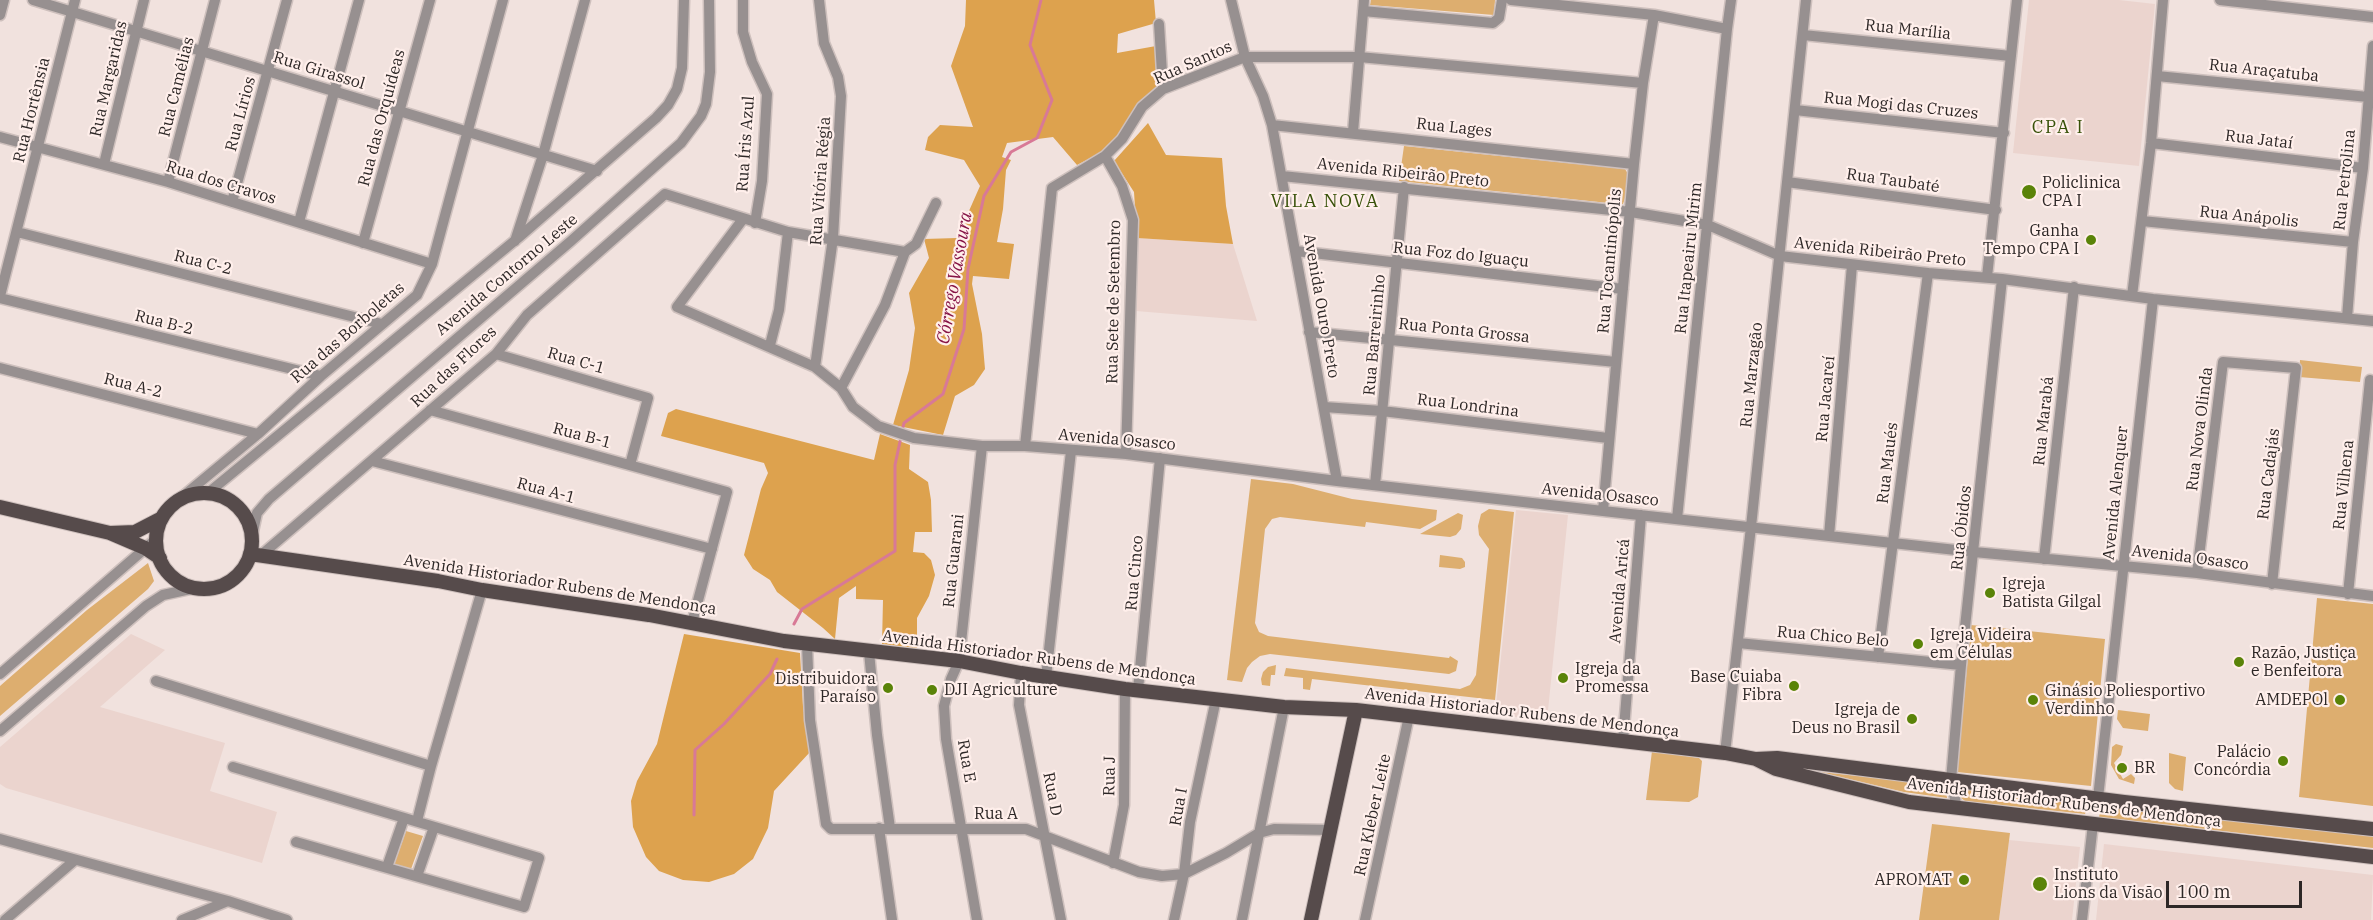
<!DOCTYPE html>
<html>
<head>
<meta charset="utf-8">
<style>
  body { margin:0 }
  #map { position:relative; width:2373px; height:920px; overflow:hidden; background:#f1e2de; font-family:"IBM Plex Serif",serif }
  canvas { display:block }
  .scale { position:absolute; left:2166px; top:881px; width:136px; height:27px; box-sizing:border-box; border:3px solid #2d2726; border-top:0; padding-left:8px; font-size:18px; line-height:21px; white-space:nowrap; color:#2d2726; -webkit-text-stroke:4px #ffefeb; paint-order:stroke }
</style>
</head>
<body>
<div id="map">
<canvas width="2373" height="920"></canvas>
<div class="scale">100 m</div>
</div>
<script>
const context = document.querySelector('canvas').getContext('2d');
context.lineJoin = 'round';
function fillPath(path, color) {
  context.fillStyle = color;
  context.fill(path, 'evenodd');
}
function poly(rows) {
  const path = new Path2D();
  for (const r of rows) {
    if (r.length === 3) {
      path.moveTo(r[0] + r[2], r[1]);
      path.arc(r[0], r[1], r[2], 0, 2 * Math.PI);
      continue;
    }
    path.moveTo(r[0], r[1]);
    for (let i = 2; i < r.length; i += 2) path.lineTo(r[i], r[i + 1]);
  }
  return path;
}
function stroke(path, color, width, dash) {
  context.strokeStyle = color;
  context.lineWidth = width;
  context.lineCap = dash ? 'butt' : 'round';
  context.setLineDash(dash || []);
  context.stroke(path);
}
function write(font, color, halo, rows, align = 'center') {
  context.font = font + ' "IBM Plex Serif",serif';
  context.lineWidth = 4.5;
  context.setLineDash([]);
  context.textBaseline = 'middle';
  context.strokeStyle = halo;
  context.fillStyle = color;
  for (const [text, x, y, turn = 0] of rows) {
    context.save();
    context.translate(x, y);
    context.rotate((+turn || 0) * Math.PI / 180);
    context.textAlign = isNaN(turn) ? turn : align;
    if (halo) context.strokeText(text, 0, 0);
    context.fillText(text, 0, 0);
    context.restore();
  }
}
const built = poly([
  [2029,0,2119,0,2155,4,2139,166,2013,153],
  [1137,238,1233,244,1257,321,1136,311],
  [1516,510,1568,515,1547,720,1495,715],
  [131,634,165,650,100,707,225,743,210,791,277,812,262,863,6,788,0,784,0,747],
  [2009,840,2080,847,2072,920,1999,920],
  [2104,844,2373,875,2371,920,2096,920]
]);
const green = poly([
  [1371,0,1495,0,1494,15,1370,5],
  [1404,146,1625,169,1628,174,1625,198,1623,204,1618,204,1399,181],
  [2300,360,2362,367,2360,382,2299,377],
  [1251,479,1293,484,1352,499,1437,510,1436,520,1420,529,1366,522,1365,527,1280,517,1272,519,1265,529,1255,623,1259,632,1268,636,1449,658,1450,656,1458,661,1456,671,1449,674,1270,654,1260,656,1252,662,1247,668,1242,682,1227,680],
  [1489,509,1514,512,1495,700,1312,679,1310,690,1303,689,1303,678,1284,676,1286,668,1460,689,1470,685,1476,675,1489,549,1479,535,1478,526,1481,514],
  [1458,513,1463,515,1461,529,1456,535,1450,537,1420,534],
  [1440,555,1462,558,1465,562,1465,567,1460,569,1439,567],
  [148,563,154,581,148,589,0,716,0,686,87,610],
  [2317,598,2373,604,2373,806,2299,797],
  [1971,625,2105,639,2091,786,1957,772],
  [1276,665,1275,675,1271,675,1270,686,1262,685,1261,679,1263,672,1268,667],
  [2118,710,2150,714,2148,731,2123,728,2117,719],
  [2116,744,2123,746,2121,755,2114,763,2123,779,2131,774,2135,778,2134,784,2119,779,2111,765,2112,747],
  [1652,751,1699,758,1702,761,1698,797,1689,802,1646,800],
  [2169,753,2186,757,2183,791,2175,789,2169,783],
  [1820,772,1945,785,1947,798,1904,792],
  [1960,787,2089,802,2085,814,1965,801,1961,798],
  [2102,804,2373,834,2373,848,2099,817],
  [1932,824,2010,833,1999,920,1919,920],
  [406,831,423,836,411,869,394,865]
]);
const forest = poly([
  [966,0,1154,0,1156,23,1118,34,1117,53,1156,46,1159,87,1139,103,1117,136,1102,152,1077,165,1053,137,1007,143,1002,157,1011,160,1006,170,1003,209,997,242,1014,244,1009,279,973,276,972,284,982,334,985,369,974,385,955,396,943,435,893,425,909,370,915,328,909,293,929,258,924,239,957,238,980,186,964,160,925,150,928,137,940,125,973,127,951,66,965,26],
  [1148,123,1166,155,1222,158,1226,206,1233,244,1137,238,1134,192,1114,161],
  [676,409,874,460,880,434,910,445,909,469,928,482,931,500,932,532,915,532,913,552,924,553,931,560,935,575,929,596,917,618,917,648,882,644,883,600,856,599,856,586,839,598,835,639,823,628,777,592,770,580,753,569,744,555,761,489,768,473,764,463,661,436,668,413],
  [684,634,800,653,803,706,810,752,774,791,768,828,753,859,734,874,709,882,683,880,659,871,646,857,633,827,631,801,637,781,657,744]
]);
const stream = poly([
  [902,431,904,423,943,394,964,329,968,269,984,196,1011,152,1037,138,1052,100,1030,45,1041,0],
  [794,624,802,609,895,551,895,465,901,437],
  [694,815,695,750,724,724,770,674,777,659]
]);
const minor = poly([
  [33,0,597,171],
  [743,0,743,32,752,62,767,94,762,181,755,223],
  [1231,0,1245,57,1263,96,1272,125,1337,481],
  [1511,0,1654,15,1727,29],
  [2220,0,2373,17],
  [1363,11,1493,23,1499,18,1502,0],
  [0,15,4,0],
  [1159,24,1163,89],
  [1803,35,2011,56],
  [2157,76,2368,97],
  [1795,110,2004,133],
  [1272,125,1634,164],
  [1353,132,1364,0],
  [0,137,168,182,432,264],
  [2151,143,2363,168],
  [1105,156,1122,186,1133,220,1126,454],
  [104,164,144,0],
  [1282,176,1631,212,1708,225,1780,256,1928,273,2002,279,2153,299,2373,321],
  [168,182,215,0],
  [1787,182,1996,210],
  [232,202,287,0],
  [743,219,677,307,815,367,841,388,853,407,878,426,914,438,982,446,1025,446,1126,454,1337,481,1603,511,1974,552,2197,573,2373,596],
  [2142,221,2353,242],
  [299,222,359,0],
  [17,232,382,324],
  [515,241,543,155,585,0],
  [363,243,430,0],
  [1296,251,1623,289],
  [1987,277,2017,0],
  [0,296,75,0],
  [2132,296,2151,143,2163,0],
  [0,298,321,376],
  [2347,318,2353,242,2363,168,2373,46],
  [1309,332,1616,362],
  [770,345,779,310,788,232],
  [496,354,648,398,630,465],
  [815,367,833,238,841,96,838,77,824,43,819,0],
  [0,368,258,434],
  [841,388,885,305,905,252,916,244,936,203],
  [1324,407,1382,411,1608,438],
  [430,410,727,492,692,623],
  [1025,446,1052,188,1105,156,1122,139,1142,107,1163,89,1245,57,1359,57,1643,83],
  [372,461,712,549],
  [1375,485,1404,187],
  [208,493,518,238,656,118,668,105,677,89,682,68,684,0],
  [176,502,258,434,321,376,417,295,432,264,503,0],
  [1603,511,1634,164,1643,83,1654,15],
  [1677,519,1727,29,1731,0],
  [252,536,257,513,269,499,571,241,681,143,701,116,706,104,710,72,709,0],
  [1829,536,1852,265],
  [260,556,496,354,527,315,665,194,788,232,905,252],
  [2044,559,2074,287],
  [2197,573,2223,362,2296,368,2272,584],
  [2348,594,2370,380,2373,381],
  [1738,643,1961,665],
  [807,644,810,720,826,824,831,829,1026,829,1139,872,1162,876,1184,874,1226,853,1259,833,1274,829,1331,830],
  [869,652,877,735,890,828],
  [1878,657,1928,273],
  [1021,673,1019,705,1061,920],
  [0,674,156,539],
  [1046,677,1071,451],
  [156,681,431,766],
  [1138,690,1160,458],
  [0,731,146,606,163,595,195,588],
  [1623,741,1641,515],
  [1725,753,1751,527,1806,0],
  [233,767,539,858,524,907,296,842],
  [2098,798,2153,299],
  [1957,808,1951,780,1961,665,2002,279],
  [417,821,431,766,482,590],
  [879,828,892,920],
  [0,839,228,901,287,920],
  [1113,863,1124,805,1125,689],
  [387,867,404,818],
  [417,876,434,827],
  [5,920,75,860],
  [182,920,228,901],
  [977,920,946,739,944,706,951,679,959,661,982,446],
  [1174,920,1184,874,1190,822,1216,699],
  [1242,920,1284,707],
  [1365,920,1409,716],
  [2082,920,2093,824]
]);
const major = poly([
  [204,541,48],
  [0,507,110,533],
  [250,554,438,581,482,590,649,615,784,641,959,661,1021,673,1125,689,1284,707,1356,710,1725,753,1756,759,1776,769,1909,802,2373,857],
  [160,558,145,548,110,533,135,532,162,518],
  [1756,759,1777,758,2124,802,2373,829],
  [1311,920,1356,710]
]);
const markers = [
  [2029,192,8,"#5a8308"],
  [2091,240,6,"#5a8308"],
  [1990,593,6,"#5a8308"],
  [1918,644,6,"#5a8308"],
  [2239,662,6,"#5a8308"],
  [1563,678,6,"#5a8308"],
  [1794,686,6,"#5a8308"],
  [888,688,6,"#5a8308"],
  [932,690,6,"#5a8308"],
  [2033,700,6,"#5a8308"],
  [2340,700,6,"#5a8308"],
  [1912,719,6,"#5a8308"],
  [2283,761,6,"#5a8308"],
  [2122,768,6,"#5a8308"],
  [1964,880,6,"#5a8308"],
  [2040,884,8,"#5a8308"]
];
const streetNames = [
  ["Rua Marília",1908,30,6],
  ["Rua Santos",1193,63,-24],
  ["Rua Girassol",319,71,17],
  ["Rua Araçatuba",2264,71,6],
  ["Rua Margaridas",109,79,-77],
  ["Rua Camélias",177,87,-76],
  ["Rua Mogi das Cruzes",1901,106,6],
  ["Rua Hortênsia",32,110,-76],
  ["Rua Lírios",241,114,-75],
  ["Rua das Orquídeas",382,118,-75],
  ["Rua Lages",1454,128,6],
  ["Rua Jataí",2259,140,7],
  ["Rua Íris Azul",746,144,-86],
  ["Avenida Ribeirão Preto",1403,173,6],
  ["Rua Petrolina",2345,180,-84],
  ["Rua Vitória Régia",821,181,-86],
  ["Rua Taubaté",1893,181,8],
  ["Rua dos Cravos",221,183,17],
  ["Rua Anápolis",2249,217,6],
  ["Avenida Ribeirão Preto",1880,252,6],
  ["Rua Foz do Iguaçu",1461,255,6],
  ["Rua Itapeairu Mirim",1689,258,-84],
  ["Rua Tocantinópolis",1610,261,-85],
  ["Rua C-2",203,263,14],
  ["Avenida Contorno Leste",507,275,-40],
  ["Rua Sete de Setembro",1114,302,-89],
  ["Avenida Ouro Preto",1321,306,80],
  ["Rua B-2",164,323,14],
  ["Rua Ponta Grossa",1464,331,6],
  ["Rua das Borboletas",348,333,-41],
  ["Rua Barreirinho",1375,335,-85],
  ["Rua C-1",576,361,16],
  ["Rua das Flores",454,367,-43],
  ["Rua Marzagão",1752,375,-84],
  ["Rua A-2",133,386,14],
  ["Rua Jacareí",1826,399,-85],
  ["Rua Londrina",1468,406,7],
  ["Rua Marabá",2044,421,-84],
  ["Rua Nova Olinda",2200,429,-83],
  ["Rua B-1",582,436,15],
  ["Avenida Osasco",1117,440,5],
  ["Rua Maués",1888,463,-83],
  ["Rua Cadajás",2269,474,-83],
  ["Rua Vilhena",2344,485,-84],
  ["Rua A-1",546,491,15],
  ["Avenida Alenquer",2116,493,-84],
  ["Avenida Osasco",1600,495,6],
  ["Rua Óbidos",1962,528,-84],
  ["Avenida Osasco",2190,558,7],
  ["Rua Guarani",954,561,-84],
  ["Rua Cinco",1135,573,-85],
  ["Avenida Historiador Rubens de Mendonça",560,585,9],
  ["Avenida Aricá",1620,591,-85],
  ["Rua Chico Belo",1833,637,5],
  ["Avenida Historiador Rubens de Mendonça",1039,658,8],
  ["Avenida Historiador Rubens de Mendonça",1522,713,7],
  ["Rua E",966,761,80],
  ["Rua J",1110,776,-89],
  ["Rua D",1052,794,79],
  ["Avenida Historiador Rubens de Mendonça",2064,803,7],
  ["Rua I",1179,807,-80],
  ["Rua A",996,814],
  ["Rua Kleber Leite",1373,815,-78]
];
const poiNames = [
  ["Policlinica",2042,183],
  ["CPA I",2042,201],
  ["Ganha",2079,231,"right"],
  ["Tempo CPA I",2079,249,"right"],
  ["Igreja",2002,584],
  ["Batista Gilgal",2002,602],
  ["Igreja Videira",1930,635],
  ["em Células",1930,653],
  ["Razão, Justiça",2251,653],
  ["e Benfeitora",2251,671],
  ["Igreja da",1575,669],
  ["Promessa",1575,687],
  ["Base Cuiaba",1782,677,"right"],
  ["Fibra",1782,695,"right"],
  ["Distribuidora",876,679,"right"],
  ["Paraíso",876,697,"right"],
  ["DJI Agriculture",944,690],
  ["Ginásio Poliesportivo",2045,691],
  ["Verdinho",2045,709],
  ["AMDEPOl",2328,700,"right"],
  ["Igreja de",1900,710,"right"],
  ["Deus no Brasil",1900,728,"right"],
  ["Palácio",2271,752,"right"],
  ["Concórdia",2271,770,"right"],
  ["BR",2134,768],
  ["Instituto",2054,875],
  ["Lions da Visão",2054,893],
  ["APROMAT",1952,880,"right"]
];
const neighbourhoodNames = [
  ["CPA I",2058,128],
  ["VILA NOVA",1325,202]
];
const waterNames = [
  ["Córrego Vassoura",955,278,-80]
];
fillPath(built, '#ebd4ce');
fillPath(green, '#ddae6f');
fillPath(forest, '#dda24e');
stroke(stream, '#d87996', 3);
stroke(minor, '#cec0bd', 13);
stroke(major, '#cec0bd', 16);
stroke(minor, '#979090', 10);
stroke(major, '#564b4b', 14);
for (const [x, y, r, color] of markers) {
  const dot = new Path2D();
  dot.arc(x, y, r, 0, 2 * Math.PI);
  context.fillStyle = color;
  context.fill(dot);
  stroke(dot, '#ffefeb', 2);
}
write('16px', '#2d2726', '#ffefeb', streetNames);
write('16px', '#2d2726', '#ffefeb', poiNames, 'left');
context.letterSpacing = '1.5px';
write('18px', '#375108', '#ffefeb', neighbourhoodNames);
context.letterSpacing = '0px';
write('italic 18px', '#861346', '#ffefeb', waterNames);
</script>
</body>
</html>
